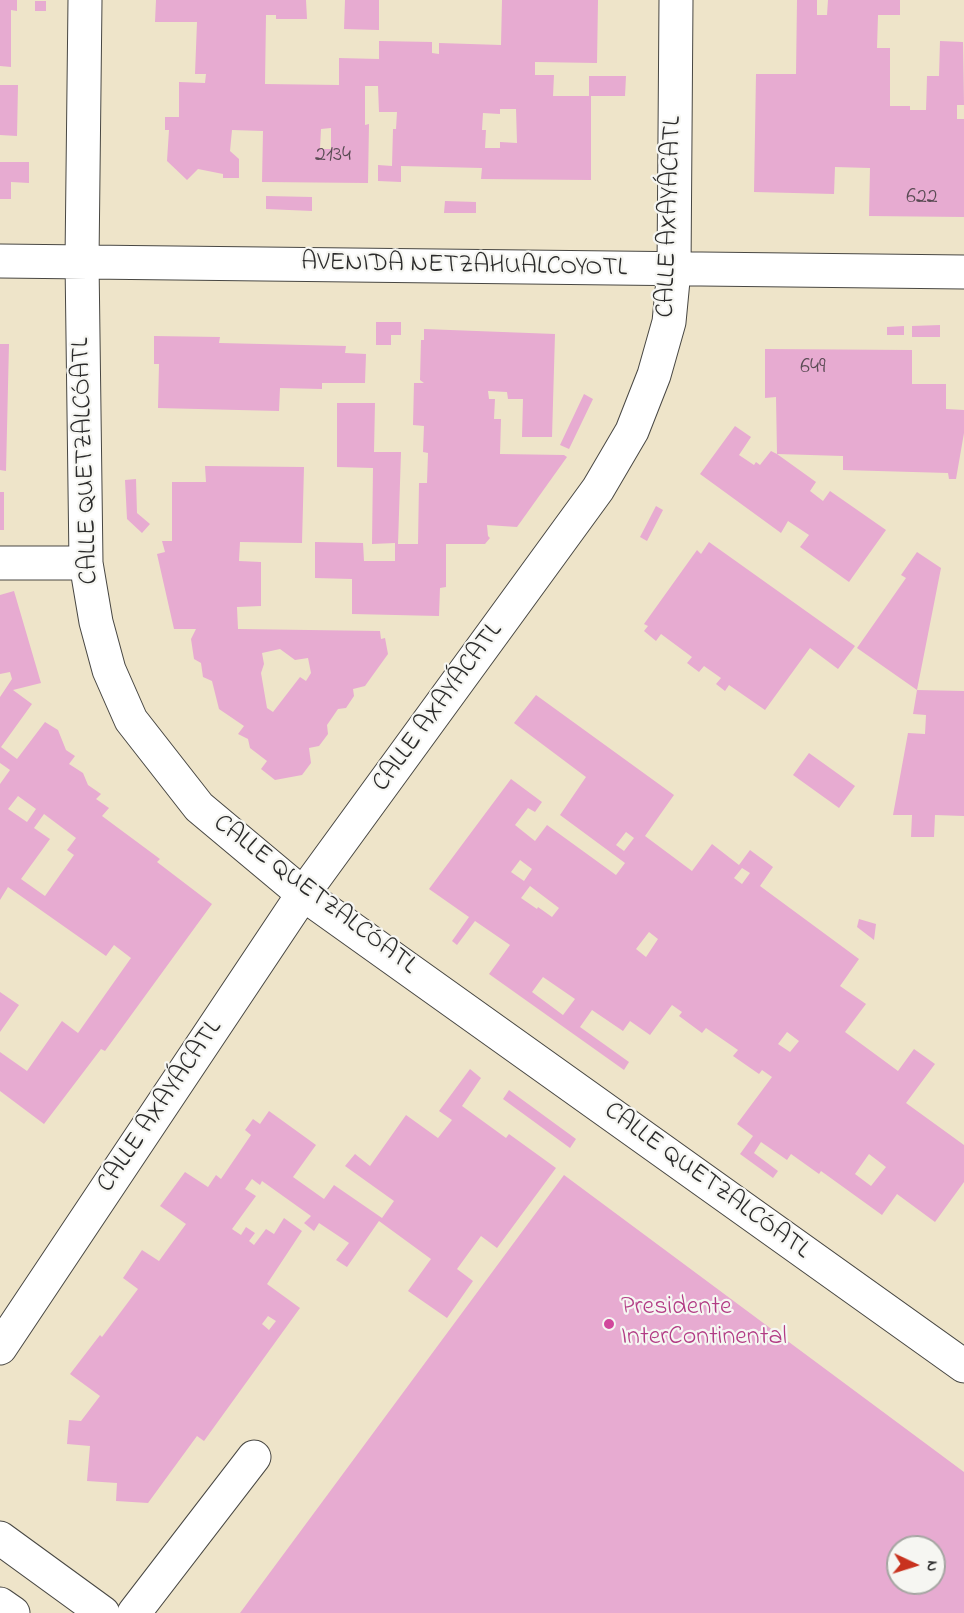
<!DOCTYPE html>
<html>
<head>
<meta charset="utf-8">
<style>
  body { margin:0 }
  #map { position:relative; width:964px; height:1613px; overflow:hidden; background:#eee4c9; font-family:"Indie Flower",sans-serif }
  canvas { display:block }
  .north { position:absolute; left:886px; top:1535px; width:60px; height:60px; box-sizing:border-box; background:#f6f6f2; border:2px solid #a5a5a2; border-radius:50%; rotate:94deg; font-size:16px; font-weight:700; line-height:24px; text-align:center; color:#2b2b2b }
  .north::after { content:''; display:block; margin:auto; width:21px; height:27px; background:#c8321e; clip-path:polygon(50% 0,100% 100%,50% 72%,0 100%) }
</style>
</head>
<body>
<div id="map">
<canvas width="964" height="1613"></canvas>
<div class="north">N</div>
</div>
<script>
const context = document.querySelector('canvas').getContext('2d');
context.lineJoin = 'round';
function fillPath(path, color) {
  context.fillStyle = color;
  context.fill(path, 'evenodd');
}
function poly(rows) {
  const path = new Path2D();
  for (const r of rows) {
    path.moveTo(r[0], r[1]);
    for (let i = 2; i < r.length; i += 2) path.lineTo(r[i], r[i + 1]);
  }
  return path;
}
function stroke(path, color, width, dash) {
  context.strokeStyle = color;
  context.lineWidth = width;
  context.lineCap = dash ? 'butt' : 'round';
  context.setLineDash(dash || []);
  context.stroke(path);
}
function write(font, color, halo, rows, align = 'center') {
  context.font = font + ' "Indie Flower",sans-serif';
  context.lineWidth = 4.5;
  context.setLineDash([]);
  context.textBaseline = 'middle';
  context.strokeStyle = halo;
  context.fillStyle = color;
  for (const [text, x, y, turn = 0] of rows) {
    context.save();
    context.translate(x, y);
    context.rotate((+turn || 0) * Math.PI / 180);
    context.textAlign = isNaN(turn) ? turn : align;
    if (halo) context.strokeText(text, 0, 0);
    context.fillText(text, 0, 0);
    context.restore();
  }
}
const building = poly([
  [0,0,17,0,17,11,11,10,11,67,0,66],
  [156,0,306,0,307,19,276,19,276,15,266,15,265,84,339,85,339,58,379,59,379,41,432,42,432,53,439,54,439,43,501,45,502,0,598,0,597,63,535,62,535,75,554,75,553,96,589,96,589,76,626,76,625,96,591,96,591,180,481,179,482,168,401,166,401,182,378,181,378,165,392,166,393,129,396,129,397,112,379,112,378,86,365,86,365,125,369,124,368,183,262,182,263,131,232,130,230,151,239,159,239,178,223,178,223,174,198,169,187,180,167,161,169,130,165,130,165,117,179,117,179,82,205,83,206,74,195,74,197,22,155,22],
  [500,109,516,109,517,143,500,142,500,148,485,148,486,130,482,130,483,113,500,114],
  [331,128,331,149,320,149,321,129],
  [345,0,379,0,379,30,344,29],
  [797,0,817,0,817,15,827,15,828,0,900,0,900,15,878,15,877,48,890,48,890,106,910,106,910,110,926,110,927,76,939,76,940,41,963,42,964,105,957,105,957,119,964,119,964,217,869,216,870,168,835,167,834,194,754,192,756,74,796,74],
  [35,1,46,1,46,11,35,11],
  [0,85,18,85,17,136,0,135],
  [0,162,29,162,29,183,11,182,11,199,0,199],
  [266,196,312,197,312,211,266,209],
  [445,201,476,202,476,213,444,213],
  [376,322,401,322,401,335,391,335,391,345,376,345],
  [940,325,940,337,912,337,912,326],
  [904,326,904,335,887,335,887,327],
  [424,329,555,334,552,437,522,437,523,399,508,399,507,392,488,391,489,399,495,399,494,419,501,419,500,454,564,455,567,457,517,527,487,525,488,536,490,538,485,544,446,544,446,587,440,588,439,616,352,614,352,579,315,578,315,542,363,543,364,561,395,561,395,543,372,544,373,468,337,467,337,403,375,403,374,452,401,452,398,544,418,544,419,483,427,483,428,453,423,452,424,426,413,425,414,383,424,383,420,380,421,340,424,340],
  [154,336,220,337,219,343,346,346,345,353,366,354,365,383,322,383,322,389,280,388,279,411,158,408,159,364,154,364],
  [0,344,9,344,6,471,0,470],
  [765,349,912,350,912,384,946,384,946,409,964,410,964,433,956,479,949,479,948,473,843,470,843,456,777,454,816,482,810,491,823,501,830,491,886,530,849,582,800,547,809,535,788,521,781,533,700,474,735,426,751,437,739,455,754,465,756,462,760,465,771,451,777,454,776,397,765,398],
  [584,394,593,399,569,449,560,445],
  [205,466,304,467,302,543,240,542,239,561,261,562,261,606,237,607,238,629,380,631,381,639,385,638,388,654,365,686,353,689,354,696,346,708,338,709,327,725,328,734,319,746,309,748,311,763,302,775,275,780,261,769,267,761,250,748,248,739,238,734,244,726,219,709,212,681,203,677,201,663,194,659,191,639,196,629,174,629,157,554,165,552,162,541,172,541,172,482,206,482],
  [280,649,295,660,308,658,311,673,306,681,300,677,273,712,267,708,261,673,264,664,262,653],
  [136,479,137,513,150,524,142,533,127,519,125,480],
  [0,492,4,492,4,530,0,530],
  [656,506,663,510,647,541,640,537],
  [709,542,855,646,838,669,810,648,765,710,729,685,725,691,716,684,721,678,704,666,699,672,687,663,692,657,661,634,656,641,644,631,648,626,644,624,697,550,701,554],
  [917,552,941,568,917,690,857,648,906,578,901,575],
  [14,591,41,683,13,690,32,704,1,747,17,759,45,722,58,730,66,750,75,756,69,764,83,773,88,785,101,794,96,799,109,808,102,816,160,859,157,862,212,904,105,1051,101,1049,44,1124,0,1091,0,1052,27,1071,62,1021,78,1033,131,958,114,945,106,956,8,887,0,900,0,784,10,770,0,763,0,697,12,679,10,672,0,674,0,595],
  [18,796,36,809,27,822,8,809],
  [44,814,76,838,67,850,74,855,45,896,21,879,50,839,34,828],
  [917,690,964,691,964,816,935,815,934,837,911,837,912,815,893,815,908,733,925,734,926,715,913,714],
  [536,695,674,795,645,836,692,871,712,844,739,865,750,850,773,867,760,886,859,959,840,986,866,1004,845,1032,898,1071,914,1049,935,1064,906,1103,964,1145,964,1182,935,1222,897,1194,882,1215,821,1171,819,1174,791,1154,787,1160,761,1142,754,1153,778,1171,773,1178,740,1154,753,1136,737,1124,772,1077,762,1070,759,1074,733,1056,738,1050,706,1028,702,1033,679,1016,682,1012,672,1005,650,1035,630,1021,623,1031,592,1010,580,1027,629,1062,624,1070,489,974,510,945,475,921,457,945,452,941,469,917,429,889,511,779,542,802,535,812,528,808,515,825,535,841,547,825,616,875,625,863,560,815,586,777,514,723],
  [626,832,634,838,624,851,616,845],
  [520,860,532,869,524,881,511,872],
  [742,868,750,873,742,884,734,878],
  [530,886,559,908,552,917,538,907,537,909,521,898],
  [649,932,658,939,646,957,636,949],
  [543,977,575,999,563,1015,532,992],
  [787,1032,799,1041,790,1052,778,1044],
  [869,1154,886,1167,871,1186,855,1174],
  [809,753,855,786,839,808,793,775],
  [859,919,876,924,874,940,857,927],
  [0,992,19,1005,0,1032],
  [470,1069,481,1078,462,1106,506,1138,509,1134,556,1168,497,1248,481,1236,457,1269,473,1281,447,1318,408,1291,431,1259,379,1221,347,1267,336,1260,349,1243,319,1223,314,1231,304,1223,311,1216,262,1181,260,1185,252,1179,245,1189,256,1196,232,1229,241,1235,246,1227,255,1233,249,1241,254,1245,266,1229,274,1234,284,1218,302,1231,267,1284,300,1308,204,1441,197,1436,148,1503,116,1501,117,1483,87,1481,90,1446,67,1444,69,1420,81,1421,100,1396,70,1374,100,1335,102,1337,138,1289,123,1278,142,1250,159,1261,186,1224,160,1206,185,1172,208,1187,216,1175,221,1179,251,1135,245,1130,253,1119,260,1124,269,1111,316,1145,293,1177,324,1199,334,1185,382,1218,394,1201,345,1166,355,1154,370,1166,406,1115,438,1138,452,1120,439,1111],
  [268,1316,276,1321,269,1330,262,1324],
  [509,1090,576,1139,570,1148,503,1099],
  [564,1175,964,1472,964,1613,240,1613],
  [898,1547,934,1547,934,1583,898,1583]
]);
const minor = poly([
  [85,0,82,261,86,563,96,622,109,670,131,720,199,807,303,894,964,1366],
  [0,261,964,272],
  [0,563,86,563],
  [0,1348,303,894,598,489,632,431,654,375,669,322,674,270,676,0],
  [134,1613,254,1457]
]);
const major = poly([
  [0,1538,103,1613],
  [0,1604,13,1613]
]);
const markers = [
  [609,1324,6,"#d1479c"]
];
const numberNames = [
  ["2134",333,156],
  ["622",922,198],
  ["649",813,368]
];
const streetNames = [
  ["CALLE AXAYÁCATL",671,217,-88],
  ["AVENIDA NETZAHUALCOYOTL",464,267,1],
  ["CALLE QUETZALCÓATL",87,461,-92],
  ["CALLE AXAYÁCATL",439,708,-54],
  ["CALLE QUETZALCÓATL",314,896,37],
  ["CALLE AXAYÁCATL",161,1107,-56],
  ["CALLE QUETZALCÓATL",706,1182,36]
];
const hotelNames = [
  ["Presidente",621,1309],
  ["InterContinental",621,1339]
];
fillPath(building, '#e7abd1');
stroke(minor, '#484743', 35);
stroke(major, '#484743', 35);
stroke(minor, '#fff', 33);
stroke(major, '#fff', 33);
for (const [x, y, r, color] of markers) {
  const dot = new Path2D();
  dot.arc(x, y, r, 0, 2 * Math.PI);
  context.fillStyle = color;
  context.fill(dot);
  stroke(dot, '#f6f6f2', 2);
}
write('22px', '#5a4b54', null, numberNames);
write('26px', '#2b2b2b', '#f6f6f2', streetNames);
write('26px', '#b23c85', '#f6f6f2', hotelNames, 'left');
</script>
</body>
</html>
